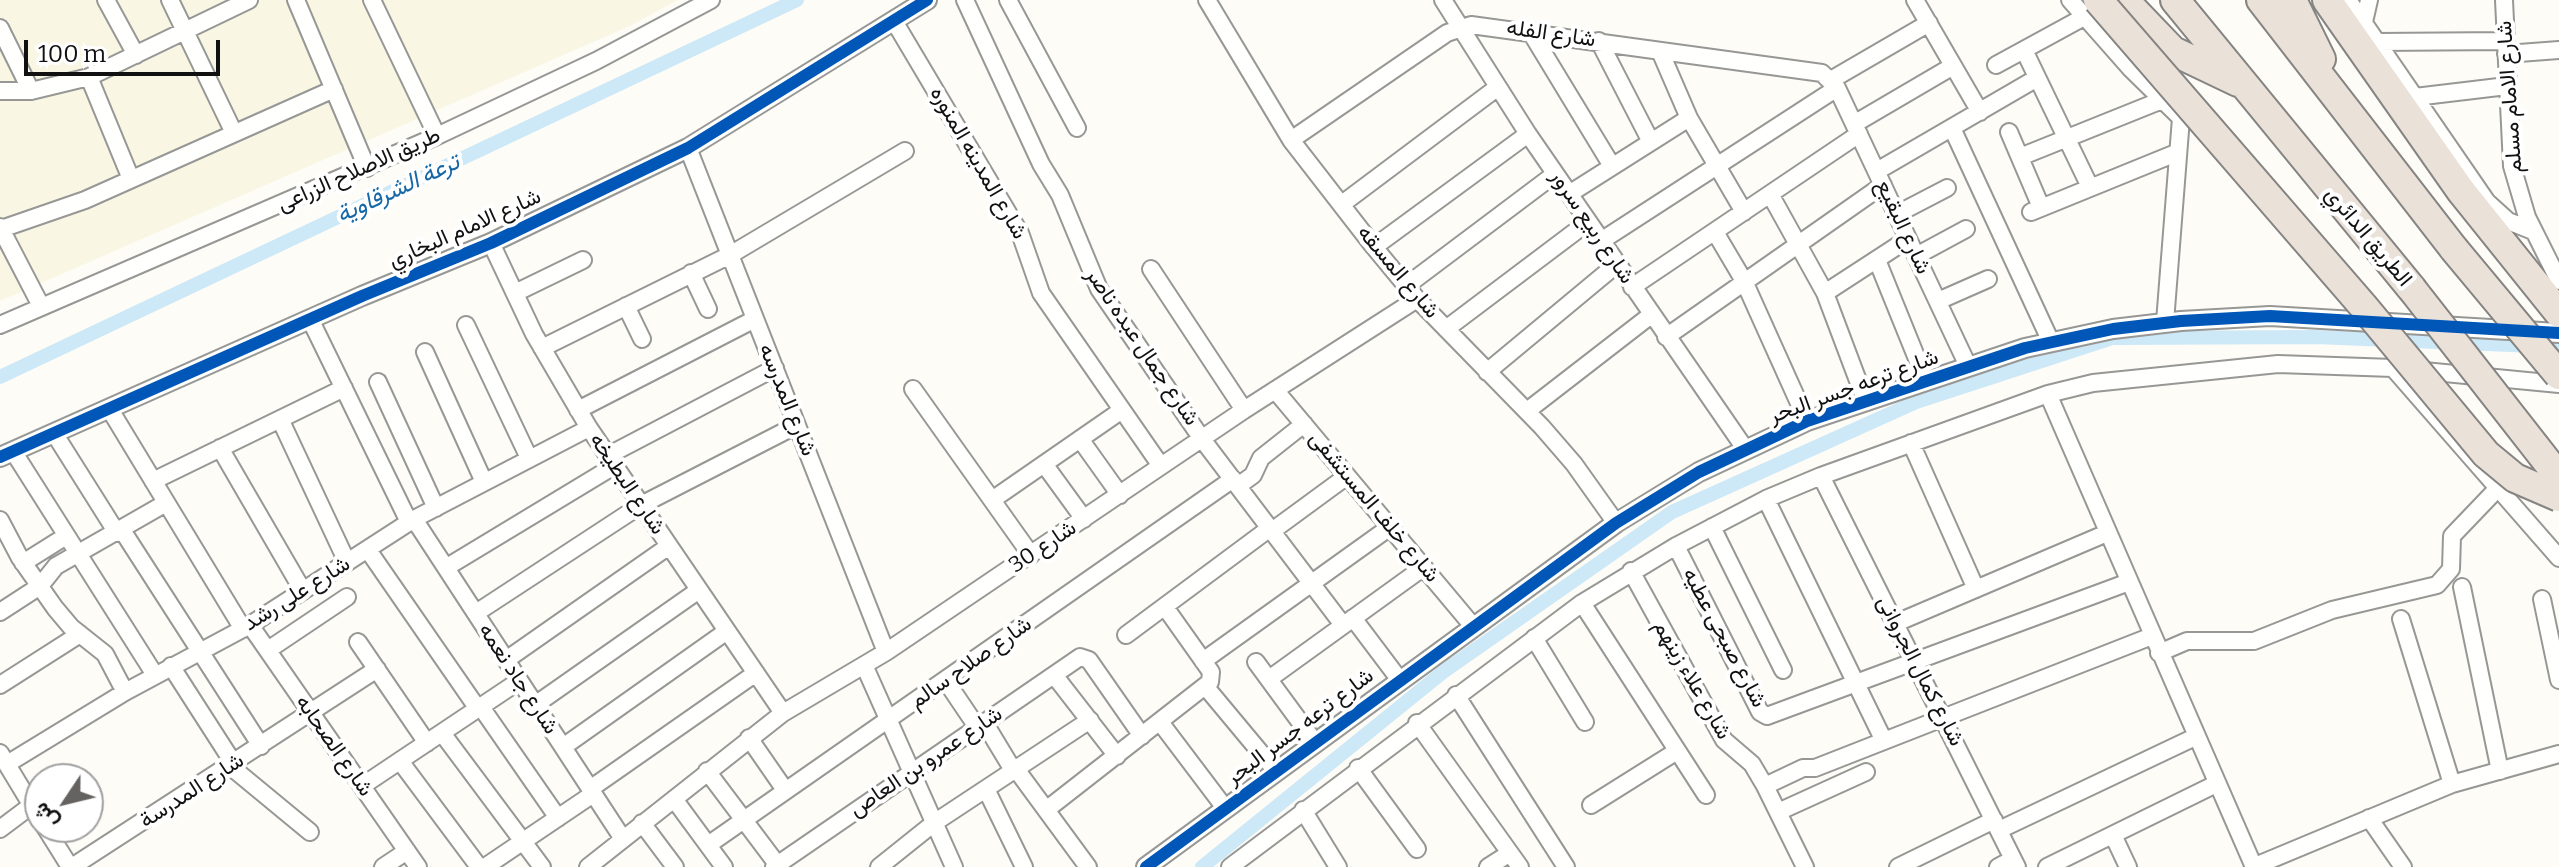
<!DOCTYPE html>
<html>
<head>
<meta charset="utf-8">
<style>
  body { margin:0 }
  #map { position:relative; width:2559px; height:867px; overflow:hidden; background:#fdfcf7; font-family:Bitter,Vazirmatn,serif }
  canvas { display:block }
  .north { position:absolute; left:24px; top:763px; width:80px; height:80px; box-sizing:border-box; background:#fff; border:2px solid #a0a0a0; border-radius:50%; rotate:235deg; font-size:22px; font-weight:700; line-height:32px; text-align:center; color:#111 }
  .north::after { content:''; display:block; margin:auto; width:28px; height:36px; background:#646362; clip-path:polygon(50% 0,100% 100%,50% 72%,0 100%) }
  .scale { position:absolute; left:24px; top:40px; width:196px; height:36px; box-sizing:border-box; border:4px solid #111; border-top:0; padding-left:10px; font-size:24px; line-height:28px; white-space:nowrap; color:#111; -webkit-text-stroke:6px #fff; paint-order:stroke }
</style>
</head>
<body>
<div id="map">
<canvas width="2559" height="867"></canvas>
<div class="north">ش</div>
<div class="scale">100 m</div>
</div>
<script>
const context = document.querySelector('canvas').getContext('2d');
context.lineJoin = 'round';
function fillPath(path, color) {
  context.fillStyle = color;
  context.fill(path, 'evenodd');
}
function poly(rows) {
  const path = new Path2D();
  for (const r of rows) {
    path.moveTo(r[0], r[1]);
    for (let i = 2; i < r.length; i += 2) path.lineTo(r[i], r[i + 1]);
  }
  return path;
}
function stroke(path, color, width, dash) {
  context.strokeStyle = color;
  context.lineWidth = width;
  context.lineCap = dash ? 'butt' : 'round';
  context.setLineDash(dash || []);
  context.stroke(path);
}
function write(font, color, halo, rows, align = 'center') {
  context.font = font + ' Bitter,Vazirmatn,serif';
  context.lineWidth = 8;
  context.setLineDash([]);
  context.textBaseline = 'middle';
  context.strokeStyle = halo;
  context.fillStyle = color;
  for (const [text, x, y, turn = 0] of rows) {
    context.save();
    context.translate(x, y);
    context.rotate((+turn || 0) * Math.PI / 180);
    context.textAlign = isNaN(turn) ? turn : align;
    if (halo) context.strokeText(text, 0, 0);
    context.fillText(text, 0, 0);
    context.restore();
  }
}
const farmland = poly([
  [0,0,678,0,630,26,0,301]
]);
const canal = poly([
  [0,377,797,0],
  [1202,867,1443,672,1672,512,1916,402,2112,338,2316,337,2559,347]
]);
const minor = poly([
  [106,0,136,55],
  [170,0,234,133],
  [296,0,367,168],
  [372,0,437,136],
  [965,0,1041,164,1060,195,1099,289,1202,439,1343,625],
  [1008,0,1077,128],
  [1207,0,1291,140,1374,247,1417,299,1542,427,1574,464,1616,523],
  [1443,0,1528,134,1746,450],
  [1915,0,1980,112],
  [2070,0,2130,68,2181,118,2165,322],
  [2348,0,2487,202,2508,221,2533,231],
  [2504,0,2512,166,2527,217,2559,281],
  [894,21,1020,233,1041,293,1161,466],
  [2364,22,2369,0],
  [0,28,31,91],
  [1530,31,1612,166],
  [1599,41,1651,142],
  [2377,42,2506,41],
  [2024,50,2090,187],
  [1660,51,1689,118,1744,212],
  [2506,54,2559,50],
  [1996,65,2084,17],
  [89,77,131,179],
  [1831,80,1929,23],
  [0,91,31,91,89,77,249,0],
  [2415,97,2507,86],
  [1854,124,1953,66],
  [1952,128,2051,342],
  [2009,132,2041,207],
  [1291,140,1447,33,1471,25,1822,73,1837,88,1968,366],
  [688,148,886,652],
  [2020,157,2162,100],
  [1877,171,2037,78],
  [1569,194,1689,118],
  [1770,194,1825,293,1866,402],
  [1342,204,1498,87],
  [2031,212,2176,153],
  [1897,214,1947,188],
  [0,227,41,306],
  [1,229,85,200,334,89],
  [1715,232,1744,281,1807,421],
  [1601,241,1837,88],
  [491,243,534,334,589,428,783,713],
  [1374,247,1528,134],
  [1916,256,1966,229],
  [1877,260,1926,381],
  [1151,269,1244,410],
  [691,273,708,309],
  [1406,286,1555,174],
  [1632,287,1859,134],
  [515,293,583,260],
  [1825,293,1908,239],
  [1938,301,1988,279],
  [626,306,642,339],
  [310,319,409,522],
  [0,325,437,136,596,61,711,0],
  [466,325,529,458],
  [1446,329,1588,222],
  [1666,337,1883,185],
  [542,348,730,255,905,151],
  [425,352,484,482],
  [2393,368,2559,558],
  [1487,372,1617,264],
  [378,382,436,508],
  [913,389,1031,555],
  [1275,390,1472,625],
  [2048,394,2254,867],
  [109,408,243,629],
  [578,410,755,319],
  [1527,411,1651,315],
  [280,419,347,562],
  [54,433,117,533],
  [1080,439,1120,495],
  [1911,443,1976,589],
  [220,448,303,591],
  [13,451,155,675],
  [607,456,775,368],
  [1044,464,1084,519],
  [1821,476,2017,867],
  [153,481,344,388],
  [1238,486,1253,475,1261,458,1304,424],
  [1766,499,1884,741],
  [992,500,1122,410],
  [414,519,623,839],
  [0,520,20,558,55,608,71,627,105,654,125,692],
  [1712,527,1783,670],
  [122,530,261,746],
  [1272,531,1347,476],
  [1676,546,1760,712,1767,716,2129,582],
  [368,550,478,709],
  [23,563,66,536],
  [447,567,614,466],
  [1631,571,1724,740,1752,764,1765,786,1805,867],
  [2462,587,2500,771],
  [2542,599,2559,680],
  [1582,603,1706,795],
  [0,612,40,586,56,566,166,503],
  [476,613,641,505,797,425],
  [1353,618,1399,679],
  [2401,619,2452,784],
  [1896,623,2107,533],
  [250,625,418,867],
  [1126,635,1270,528],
  [1534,638,1585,722],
  [358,642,427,743],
  [268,650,347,597],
  [2159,653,2187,641,2254,641,2332,610,2437,585,2451,569,2452,536,2498,488],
  [506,660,669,546],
  [1203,661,1390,527],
  [1256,662,1314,741],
  [864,665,954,867],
  [171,666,234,764],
  [1054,675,1117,756],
  [1269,679,1424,567],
  [946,681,977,727],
  [0,685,80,634],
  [1205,686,1275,770],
  [1456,695,1566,867],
  [535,705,699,590],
  [481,707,558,818],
  [984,722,1013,770],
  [1160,722,1225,808],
  [1417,723,1520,867],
  [442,733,542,867],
  [749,738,785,790],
  [563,747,727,631],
  [0,753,40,819],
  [400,761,479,867],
  [7,764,125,692,250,625,414,519,589,428],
  [230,766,310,832],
  [1358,768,1417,849],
  [1016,769,1088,867],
  [707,771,777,864],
  [362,786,519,681],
  [1765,786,1803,768,1815,768,2152,636],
  [590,789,756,673],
  [986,789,1024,867],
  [674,799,724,867],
  [1591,805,1677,751],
  [1046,810,1210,682,1211,672,1165,607],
  [1303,810,1338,867],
  [1778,812,1866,772],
  [2369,818,2403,867],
  [642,823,675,867],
  [45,827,70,867],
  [0,829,32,805],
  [1999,830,2195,737],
  [2113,835,2128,867],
  [708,845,1233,479],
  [72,867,377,669],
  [383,867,407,851],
  [485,867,593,794],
  [588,867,783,713,886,652,1244,410,1417,299],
  [774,867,1080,657,1089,660,1142,736],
  [879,867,934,823,1090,720],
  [1230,867,1582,603,1676,546,1766,499,1821,476,2048,394,2093,383,2278,364,2393,368,2559,384],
  [1488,867,1510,853],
  [1898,867,1994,820],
  [1998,867,2013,859],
  [2047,867,2216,784],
  [2253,867,2452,784,2559,754]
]);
const tertiary = poly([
  [0,457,362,296,491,243,688,148,927,0],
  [1146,867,1616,523,1699,472,1807,421,2025,348,2113,329,2181,321,2270,316,2559,333]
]);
const motorway = poly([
  [2124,0,2173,51,2238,82],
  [2175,0,2412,289],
  [2261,0,2454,249],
  [2292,0,2321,59],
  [2327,0,2461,191,2559,313]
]);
const motorwayBridge = poly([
  [2098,0,2364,307,2486,454,2515,478,2559,497],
  [2454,249,2559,375],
  [2412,289,2559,477]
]);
const cycleway = poly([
  [0,457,362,296,491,243,688,148,927,0],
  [1146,867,1616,523,1699,472,1807,421,2025,348,2113,329,2181,321,2270,316,2559,333]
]);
const streetNames = [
  ["شارع الفله",1551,34,8],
  ["شارع الامام مسلم",2510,97,-94],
  ["شارع المدينه المنوره",978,163,60],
  ["طريق الاصلاح الزراعى",359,170,-24],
  ["شارع ربيع سرور",1592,227,56],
  ["شارع البقيع",1903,227,65],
  ["شارع الامام البخاري",465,229,-24],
  ["الطريق الدائري",2368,237,50],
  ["شارع المسقه",1398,272,50],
  ["شارع جمال عبده ناصر",1142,347,56],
  ["شارع ترعه جسر البحر",1854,387,-20],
  ["شارع المدرسه",787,400,68],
  ["شارع البطيخه",627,484,56],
  ["شارع خلف المستشفى",1374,507,50],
  ["شارع 30",1043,547,-34],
  ["شارع على رشد",297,594,-32],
  ["شارع صبحى عطيه",1724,638,62],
  ["شارع صلاح سالم",971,663,-35],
  ["شارع كمال الجروانى",1920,671,63],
  ["شارع جاد نعمه",518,679,57],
  ["شارع علاء زينهم",1692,680,60],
  ["شارع ترعه جسر البحر",1300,727,-37],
  ["شارع الصحابه",334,746,55],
  ["شارع عمرو بن العاص",926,762,-34],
  ["شارع المدرسة",192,791,-33]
];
const waterNames = [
  ["ترعة الشرقاوية",398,189,-25]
];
fillPath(farmland, '#f9f7e4');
stroke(canal, '#cde8f7', 14);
stroke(minor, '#979795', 20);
stroke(tertiary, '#979795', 22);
stroke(motorway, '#858482', 32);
stroke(minor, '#fffffe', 16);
stroke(tertiary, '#fffffe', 18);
stroke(motorway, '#eae1d8', 28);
stroke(motorwayBridge, '#858482', 32, []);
stroke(motorwayBridge, '#eae1d8', 28);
stroke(cycleway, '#0057b8', 12);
write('22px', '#111', '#fff', streetNames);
write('italic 24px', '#1768a6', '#fff', waterNames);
</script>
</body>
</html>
